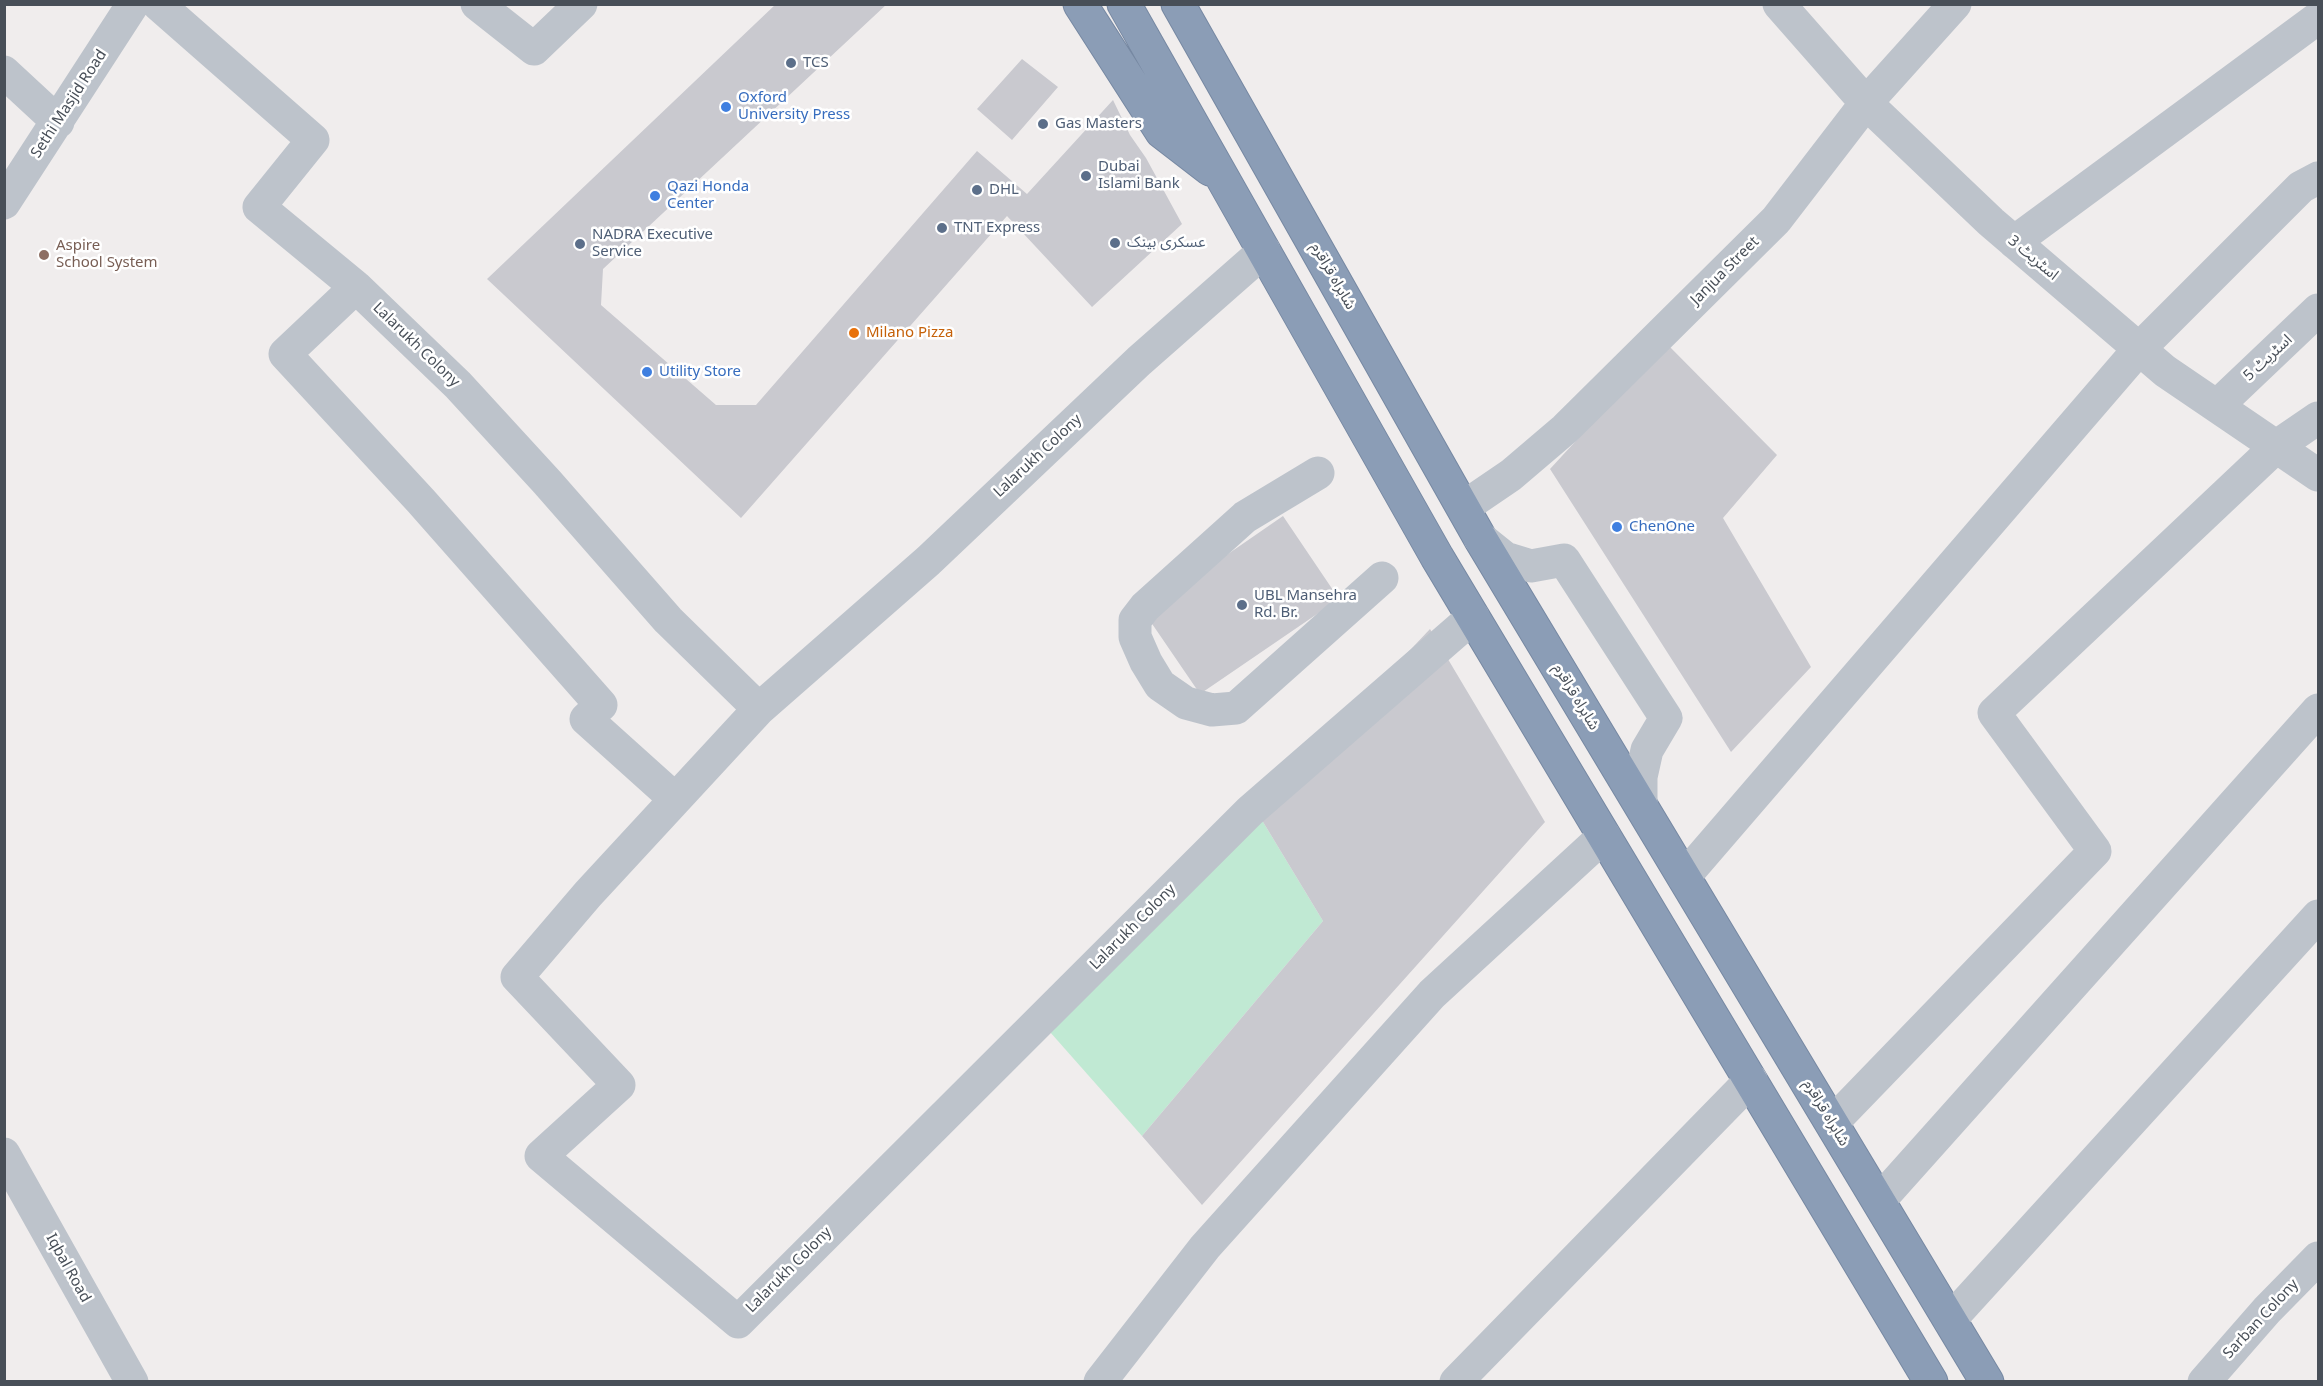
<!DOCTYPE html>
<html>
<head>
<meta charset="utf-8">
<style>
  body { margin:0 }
  #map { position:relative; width:2323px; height:1386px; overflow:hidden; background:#f0eded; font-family:"Noto Sans",sans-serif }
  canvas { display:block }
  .frame { position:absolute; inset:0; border:6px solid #484f58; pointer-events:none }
</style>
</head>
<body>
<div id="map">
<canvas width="2323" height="1386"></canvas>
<div class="frame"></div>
</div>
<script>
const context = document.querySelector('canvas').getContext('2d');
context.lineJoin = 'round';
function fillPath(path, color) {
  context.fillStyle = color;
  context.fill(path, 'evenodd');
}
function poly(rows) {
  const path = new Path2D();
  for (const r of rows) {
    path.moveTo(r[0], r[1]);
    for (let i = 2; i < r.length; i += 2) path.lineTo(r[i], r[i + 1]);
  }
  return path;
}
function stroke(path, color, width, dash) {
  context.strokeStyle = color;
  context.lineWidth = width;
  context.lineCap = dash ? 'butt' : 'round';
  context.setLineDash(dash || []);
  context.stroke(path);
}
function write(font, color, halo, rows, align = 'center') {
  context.font = font + ' "Noto Sans","Noto Sans Arabic",sans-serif';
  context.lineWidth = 5;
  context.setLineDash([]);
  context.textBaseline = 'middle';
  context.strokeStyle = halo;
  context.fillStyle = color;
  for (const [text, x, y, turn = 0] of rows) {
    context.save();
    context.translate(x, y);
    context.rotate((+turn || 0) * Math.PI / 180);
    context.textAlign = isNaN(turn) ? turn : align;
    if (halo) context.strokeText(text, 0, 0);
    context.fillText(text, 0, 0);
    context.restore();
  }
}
const green = poly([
  [1257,812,1323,921,1142,1136,1050,1032]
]);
const building = poly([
  [776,4,887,4,603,269,601,305,716,405,756,405,977,151,1027,194,1113,100,1130,135,1146,158,1182,224,1092,307,1007,216,741,518,487,279],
  [1022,59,1058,87,1012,140,977,109],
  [1666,343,1777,455,1723,518,1811,667,1731,752,1550,469],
  [1283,516,1339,599,1200,694,1144,612],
  [1430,629,1545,822,1202,1205,1142,1136,1323,921,1257,812]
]);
const minor = poly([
  [158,4,313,140,259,207,356,287,458,385,547,482,668,620,759,709],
  [477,4,534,49,581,4],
  [1779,4,1866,103,1991,222,2165,371,2318,475],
  [4,72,58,122],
  [4,203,133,4],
  [2014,242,2318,18],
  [1264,251,1139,361,928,561,759,709,588,894,517,977,619,1085,541,1156,738,1322,1250,811,1473,617],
  [356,287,285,354,421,501,601,705,586,719,675,799],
  [2217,406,2318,310],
  [1318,473,1245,517,1145,607,1135,620,1135,637,1146,662,1160,685,1186,703,1212,710,1236,708,1382,578],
  [1464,507,1511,475,1565,429,1776,220,1866,103,1955,4],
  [1480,538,1505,558,1531,566,1564,560,1666,718,1647,750,1641,777,1641,804],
  [1684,877,2139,349,2301,187,2318,178],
  [1832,1123,2095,851,1994,713,2277,446,2318,418],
  [4,1154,132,1382],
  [1879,1201,2318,710],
  [1950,1320,2318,916],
  [1100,1382,1205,1247,1432,994,1604,836],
  [1456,1382,1751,1080],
  [2204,1382,2267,1310,2318,1258]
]);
const highway = poly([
  [1080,4,1162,132,1210,169],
  [1124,4,1437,557,1931,1382],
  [1178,4,1480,538,1987,1382]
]);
const markers = [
  [791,63,6,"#5c6f8a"],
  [726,107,6,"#3f7fe0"],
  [1043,124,6,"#5c6f8a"],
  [1086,176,6,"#5c6f8a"],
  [977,190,6,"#5c6f8a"],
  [655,196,6,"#3f7fe0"],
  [942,228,6,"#5c6f8a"],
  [1115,243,6,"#5c6f8a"],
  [580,244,6,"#5c6f8a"],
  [44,255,6,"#8d6e63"],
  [854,333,6,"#e8710a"],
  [647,372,6,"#3f7fe0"],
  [1617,527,6,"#3f7fe0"],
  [1242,605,6,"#5c6f8a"]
];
const serviceNames = [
  ["TCS",803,63],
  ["Gas Masters",1055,124],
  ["Dubai",1098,167],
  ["Islami Bank",1098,184],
  ["DHL",989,190],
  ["TNT Express",954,228],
  ["NADRA Executive",592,235],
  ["Service",592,252],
  ["عسکری بینک",1127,243],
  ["UBL Mansehra",1254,596],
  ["Rd. Br.",1254,613]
];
const shopNames = [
  ["Oxford",738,98],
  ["University Press",738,115],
  ["Qazi Honda",667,187],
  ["Center",667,204],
  ["Utility Store",659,372],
  ["ChenOne",1629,527]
];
const streetNames = [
  ["Sethi Masjid Road",69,104,-57],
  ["اسٹریٹ 3",2033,258,40],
  ["Janjua Street",1725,271,-45],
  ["شاہراہ قراقرم",1333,276,60],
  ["Lalarukh Colony",416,345,44],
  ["اسٹریٹ 5",2268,358,-43],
  ["Lalarukh Colony",1038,456,-43],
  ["شاہراہ قراقرم",1576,697,59],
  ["Lalarukh Colony",1133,927,-45],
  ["شاہراہ قراقرم",1826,1113,59],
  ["Iqbal Road",68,1268,61],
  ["Lalarukh Colony",789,1270,-45],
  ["Sarban Colony",2261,1319,-47]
];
const educationNames = [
  ["Aspire",56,246],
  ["School System",56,263]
];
const foodNames = [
  ["Milano Pizza",866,333]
];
fillPath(green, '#c0e9d3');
fillPath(building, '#c9c9cf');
stroke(highway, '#7688a2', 35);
stroke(minor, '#bdc3cb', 33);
stroke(highway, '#8b9db6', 33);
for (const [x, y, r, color] of markers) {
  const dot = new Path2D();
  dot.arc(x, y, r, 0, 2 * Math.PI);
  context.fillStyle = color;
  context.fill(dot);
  stroke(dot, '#fff', 2);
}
write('15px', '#4e5e75', '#fff', serviceNames, 'left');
write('15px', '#366cbe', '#fff', shopNames, 'left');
write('15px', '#484f58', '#fff', streetNames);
write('15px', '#785e54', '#fff', educationNames, 'left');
write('15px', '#c56008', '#fff', foodNames, 'left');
</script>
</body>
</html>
